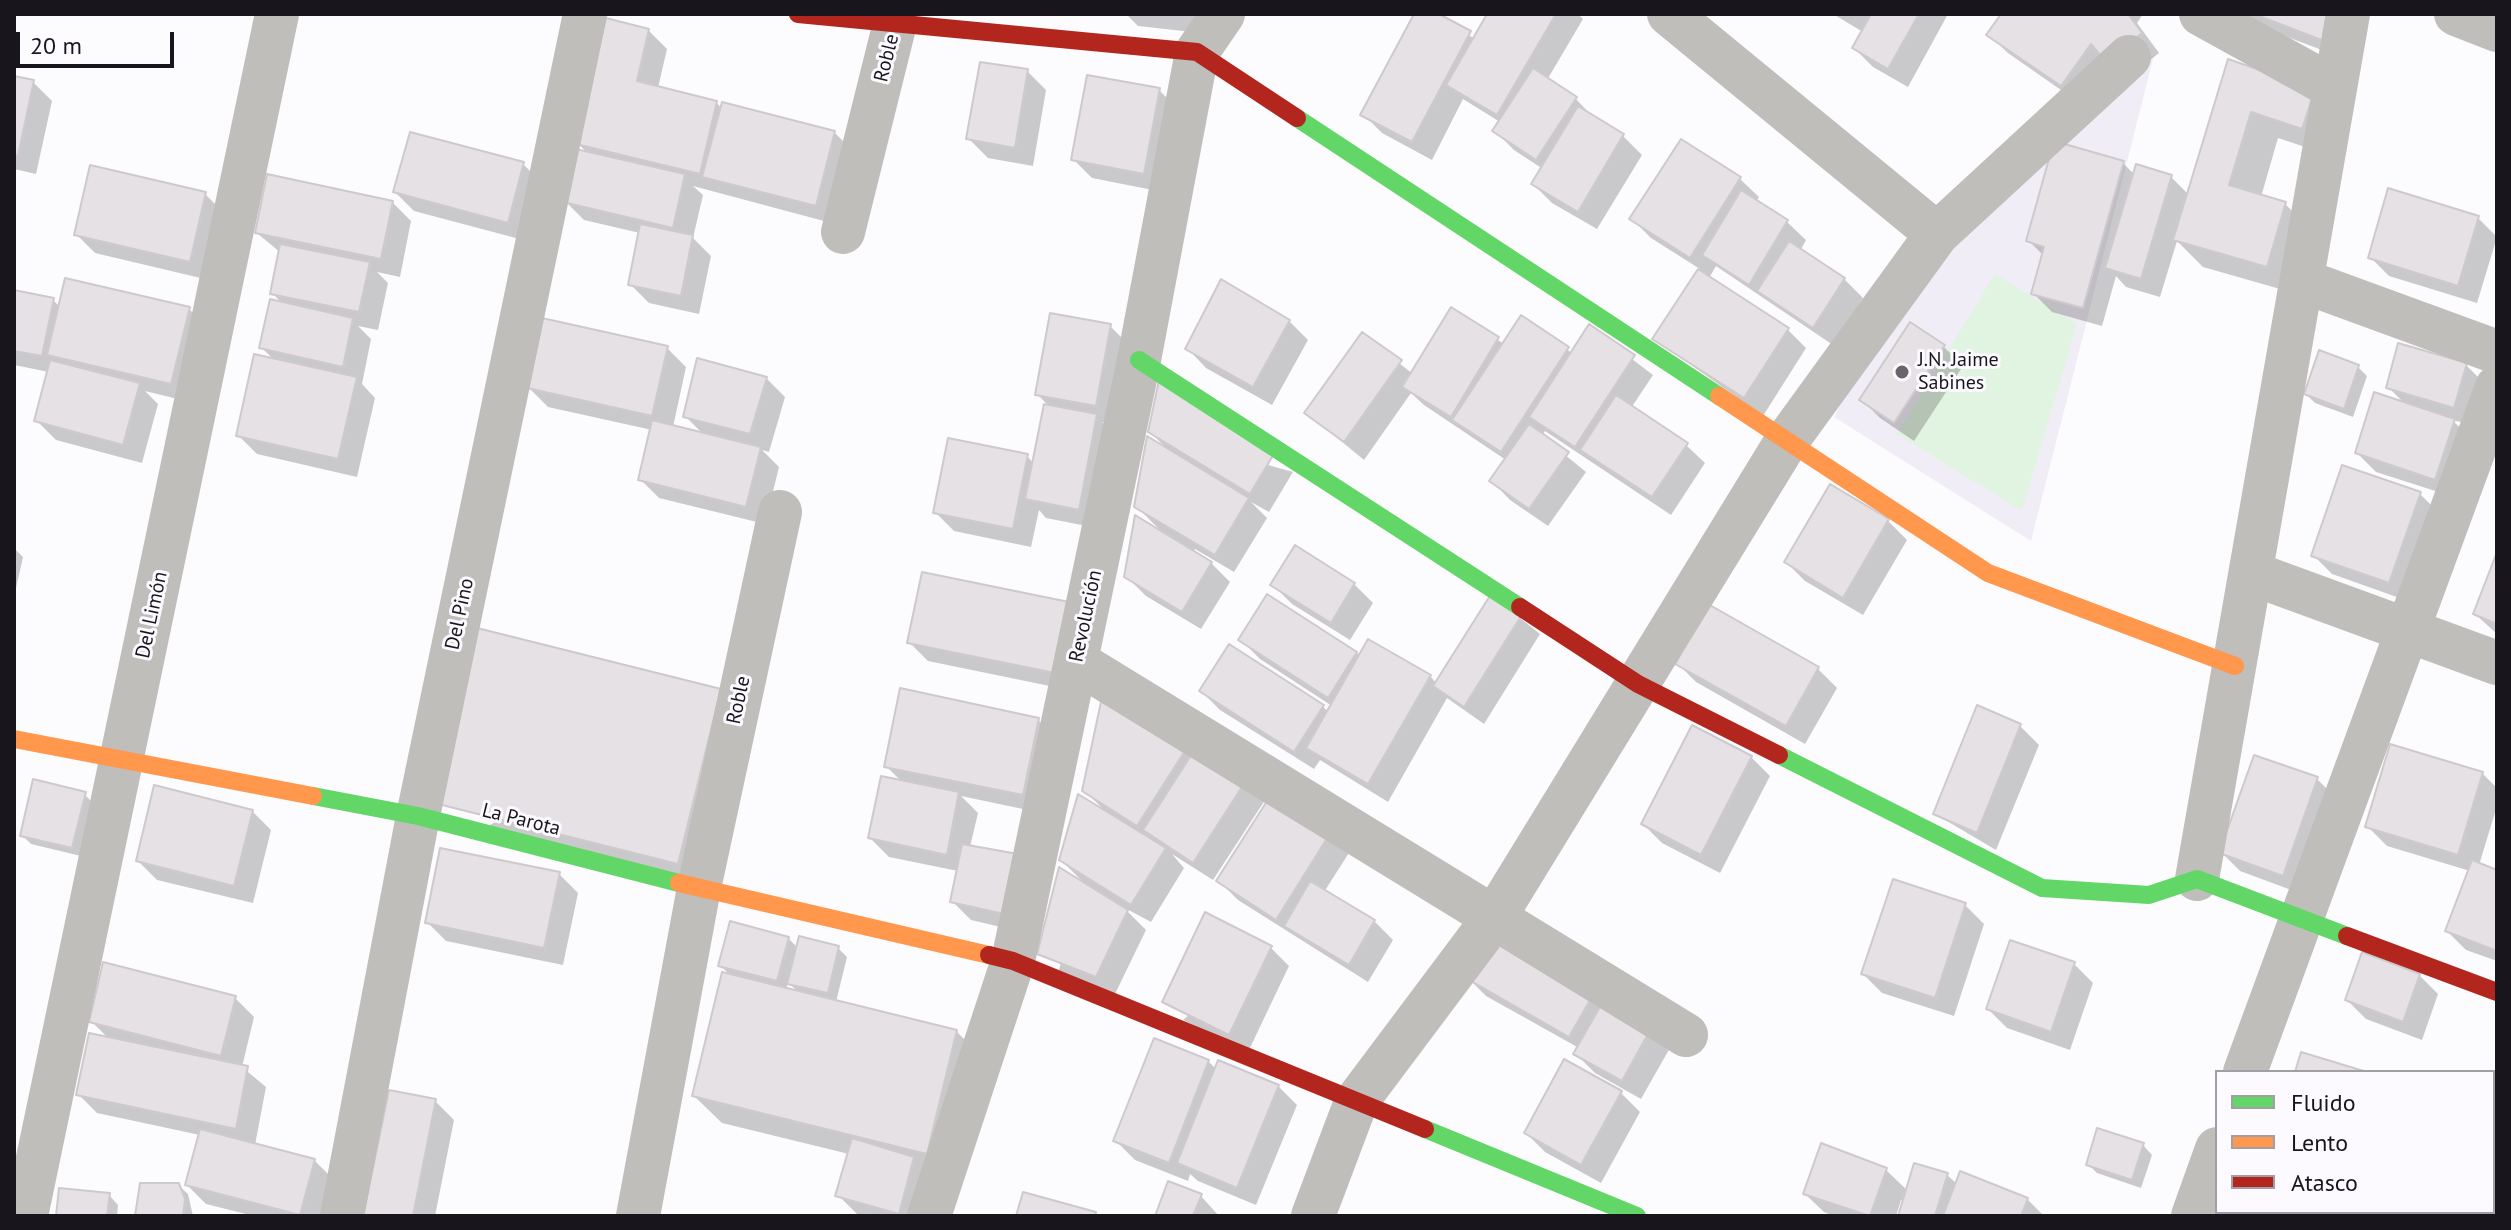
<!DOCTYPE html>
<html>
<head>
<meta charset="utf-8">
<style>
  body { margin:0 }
  #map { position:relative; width:2511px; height:1230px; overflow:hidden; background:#fcfbfe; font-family:"PT Sans",sans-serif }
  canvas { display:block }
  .frame { position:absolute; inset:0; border:16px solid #18151d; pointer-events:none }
  .legend { position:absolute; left:2215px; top:1070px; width:280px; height:144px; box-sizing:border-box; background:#fcfaff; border:2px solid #a19ea5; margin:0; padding:10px 14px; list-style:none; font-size:24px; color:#18151d }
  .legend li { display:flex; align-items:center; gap:16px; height:40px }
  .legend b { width:40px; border:2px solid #a19ea5 }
  .scale { position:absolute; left:16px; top:32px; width:158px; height:36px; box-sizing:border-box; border:4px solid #18151d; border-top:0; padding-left:10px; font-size:24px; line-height:28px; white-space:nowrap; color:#18151d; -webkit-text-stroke:6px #fcfaff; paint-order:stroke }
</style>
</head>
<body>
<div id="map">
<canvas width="2511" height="1230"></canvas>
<div class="frame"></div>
<ul class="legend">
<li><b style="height:10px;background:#63d668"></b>Fluido</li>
<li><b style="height:10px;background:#ff974d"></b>Lento</li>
<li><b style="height:10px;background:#b3261e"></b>Atasco</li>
</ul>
<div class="scale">20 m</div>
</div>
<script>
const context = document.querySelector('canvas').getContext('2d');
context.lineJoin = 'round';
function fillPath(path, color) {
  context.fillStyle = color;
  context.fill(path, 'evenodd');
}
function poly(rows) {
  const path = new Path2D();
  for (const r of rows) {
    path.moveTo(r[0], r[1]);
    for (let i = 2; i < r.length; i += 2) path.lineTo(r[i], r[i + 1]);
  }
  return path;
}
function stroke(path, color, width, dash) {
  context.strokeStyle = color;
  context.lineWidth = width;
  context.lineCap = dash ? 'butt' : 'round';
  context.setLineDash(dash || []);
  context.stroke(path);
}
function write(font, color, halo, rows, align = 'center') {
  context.font = font + ' "PT Sans",sans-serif';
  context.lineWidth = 6;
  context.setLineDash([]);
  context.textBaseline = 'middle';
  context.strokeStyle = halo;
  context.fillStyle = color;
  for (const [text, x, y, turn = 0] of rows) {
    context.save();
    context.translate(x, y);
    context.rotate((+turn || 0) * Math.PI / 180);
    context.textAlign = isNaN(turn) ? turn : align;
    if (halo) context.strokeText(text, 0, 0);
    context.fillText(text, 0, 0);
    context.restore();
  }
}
const built = poly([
  [2154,55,2031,541,1834,417,1904,278,1999,165]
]);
const green = poly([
  [1995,274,2077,324,2022,511,1897,434]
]);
const shadow = poly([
  [1126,14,1212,14,1210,34,1138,26],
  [1416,14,1435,14,1475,39,1490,14,1578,14,1583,19,1547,80,1575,98,1594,118,1623,136,1642,155,1597,229,1552,203,1533,184,1543,169,1514,150,1495,131,1500,122,1463,99,1432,160,1382,133,1363,114],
  [1833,14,1948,14,1908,87,1873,67,1854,48,1863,32],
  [2003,14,2143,14,2137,23,2159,53,2125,79,2081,104,2008,53,1989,35],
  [2248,14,2359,14,2343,58,2261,27],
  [648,30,667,49,658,88,716,102,722,109,834,132,853,151,835,224,693,186,703,195,693,238,711,256,699,314,649,303,630,284,640,233,584,220,565,201,588,153,578,144],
  [2229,62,2314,90,2329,155,2278,138,2261,197,2285,204,2313,231,2294,293,2203,267,2177,241,2160,297,2126,287,2116,276,2102,326,2052,312,2033,293,2044,256,2028,240,2123,163,2135,175,2171,177,2189,195],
  [1027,71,1046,90,1033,166,988,158,969,139],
  [14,78,33,82,52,101,36,174,14,169],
  [1159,90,1178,109,1163,192,1092,178,1073,159],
  [1682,141,1740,179,1759,197,1756,202,1787,222,1806,240,1800,251,1844,279,1863,298,1833,345,1716,266,1709,278,1787,329,1806,348,1763,416,1655,339,1700,269,1651,238,1632,219],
  [523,164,542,183,527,241,414,211,395,192],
  [205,194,224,213,209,280,95,253,76,234],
  [392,202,411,221,400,277,377,272,388,283,378,330,358,326,371,339,362,384,375,398,357,477,257,454,238,435,274,360,261,347,284,305,272,293,281,253,257,233],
  [2478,218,2497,237,2477,303,2389,276,2370,257],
  [14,292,53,300,60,307,189,309,208,328,190,402,145,391,158,404,142,463,56,440,37,421,49,372,14,365],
  [1452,310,1504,344,1567,349,1572,354,1590,327,1653,375,1631,408,1686,445,1705,463,1671,515,1545,431,1542,436,1586,472,1548,526,1510,500,1492,481,1506,460,1424,405,1411,393,1364,460,1307,413,1363,335,1413,374],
  [1289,321,1308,340,1272,405,1206,368,1188,349],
  [1911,325,1944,347,1963,366,1914,441,1880,418,1861,399],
  [1110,326,1129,345,1115,424,1102,422,1115,435,1097,528,1046,518,1039,510,1031,547,954,531,935,512,1027,456,1034,464,1050,407,1037,394],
  [667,348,686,367,673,427,703,434,685,416,766,378,785,397,769,452,762,450,779,467,765,524,659,498,640,479,652,430,548,407,529,388],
  [2466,365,2485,384,2473,425,2452,420,2473,440,2454,497,2376,472,2357,453,2406,405,2388,387],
  [2358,367,2367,376,2353,417,2315,403,2306,394],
  [1150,432,1293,472,1269,512,1251,502,1267,518,1234,572,1195,549,1193,552,1211,563,1230,582,1201,629,1146,596,1127,577,1162,532,1136,506,1168,450],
  [2420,494,2439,513,2408,601,2332,574,2313,555],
  [1888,521,1907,540,1863,615,1805,581,1786,562],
  [14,548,23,557,14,597],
  [2497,558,2497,634,2475,614],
  [1354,584,1373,603,1350,640,1292,604,1273,585],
  [1492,596,1540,634,1484,724,1447,698,1388,802,1320,760,1314,769,1220,710,1201,691,1323,707,1329,712,1332,706,1260,659,1241,640,1356,653,1430,676,1437,684],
  [1068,604,1074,691,928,661,909,642],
  [1677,663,1818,669,1837,688,1805,744,1696,682],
  [720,691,712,896,471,836],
  [1106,691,1267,797,1213,880,1172,854,1184,868,1151,922,1123,907,1146,930,1115,994,1058,973,1084,883,1061,860,1103,809,1084,790],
  [1038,720,1057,739,1042,813,961,796,978,813,970,847,1022,932,971,920,952,901,958,871,889,857,870,838,903,783,886,766],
  [2020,726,2039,745,1996,850,1935,814],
  [1751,757,1770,776,1720,873,1662,843,1643,824],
  [2482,773,2497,788,2497,806,2479,865,2497,872,2497,961,2466,950,2447,931,2470,871,2387,846,2368,827],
  [2317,779,2336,798,2302,894,2240,871,2221,852],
  [1276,789,1354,845,1324,892,1374,921,1393,940,1368,982,1238,900,1219,881],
  [84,794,94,804,81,856,31,844,22,835],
  [252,811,271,830,253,903,157,880,138,861],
  [559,874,578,893,563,965,446,941,427,922],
  [1894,881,1965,905,1984,924,1954,1016,1882,993,1863,974],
  [1492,931,1671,1046,1641,1099,1595,1073,1576,1054,1579,1048,1486,996,1467,977],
  [788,938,798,948,838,948,847,957,836,1002,956,1031,984,1059,922,1216,857,1214,838,1195,849,1154,722,1123,694,1096,732,977,720,965],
  [788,982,799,993,786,990],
  [1270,947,1289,966,1248,1052,1183,1020],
  [2074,964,2093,983,2070,1050,2007,1028,1988,1009],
  [2419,975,2438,994,2422,1040,2366,1019,2347,1000],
  [235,998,254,1017,242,1067,266,1087,255,1145,314,1160,333,1179,323,1216,254,1216,206,1204,187,1185,200,1135,97,1113,78,1094,109,1039,91,1021],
  [1208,1061,1217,1070,1278,1086,1297,1105,1256,1205,1198,1181,1190,1174,1188,1181,1135,1160,1116,1141],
  [1621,1093,1640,1112,1601,1183,1545,1152,1526,1133],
  [435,1101,454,1120,435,1216,365,1216],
  [2143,1145,2152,1155,2141,1188,2097,1173,2088,1164],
  [1886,1170,1908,1191,1947,1175,1957,1184,2027,1199,2044,1216,1900,1216,1905,1201,1901,1200,1896,1216,1834,1216,1824,1212,1805,1194],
  [178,1185,188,1194,193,1216,137,1216],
  [109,1195,118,1205,117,1216,58,1216],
  [1200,1195,1219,1216,1157,1216],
  [2217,1212,2241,1212,2251,1216,2210,1216]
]);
const building = poly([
  [1414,14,1439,14,1471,31,1412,142,1360,115,1414,14],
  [1487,14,1556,14,1497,115,1446,85,1487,14],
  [1871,14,1919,14,1888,69,1852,48,1871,14],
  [2001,14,2128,14,2142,33,2105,61,2091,44,2061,86,1986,35,2001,14],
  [2254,14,2334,14,2324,41,2254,14],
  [606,18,649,29,637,81,717,101,700,174,576,144,606,18],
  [2228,59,2315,89,2302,129,2251,112,2229,185,2286,202,2267,267,2173,240,2228,59],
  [980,62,1028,69,1015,148,966,139,980,62],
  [1533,68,1577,97,1536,160,1492,131,1533,68],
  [1087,75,1160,88,1144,174,1071,160,1087,75],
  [14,76,34,80,18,156,14,155,14,76],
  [722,102,835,131,816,206,702,177,722,102],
  [1578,106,1624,134,1578,212,1531,184,1578,106],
  [410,132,524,162,508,223,393,192,410,132],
  [1681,139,1741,177,1690,258,1629,219,1681,139],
  [2054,141,2124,161,2083,308,2031,294,2044,247,2026,241,2054,141],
  [576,149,685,174,673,228,563,202,576,149],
  [2136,164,2172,175,2141,279,2105,268,2136,164],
  [90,165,206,192,190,262,74,235,90,165],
  [267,174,393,201,381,259,255,233,267,174],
  [2388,188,2479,216,2458,286,2368,258,2388,188],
  [1741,190,1788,220,1749,285,1702,255,1741,190],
  [640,224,693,235,681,296,628,285,640,224],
  [1789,241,1845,278,1813,328,1757,291,1789,241],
  [280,244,370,262,359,312,270,294,280,244],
  [1698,269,1789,328,1744,398,1652,339,1698,269],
  [65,278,190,307,171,384,47,355,65,278],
  [1221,279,1290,320,1253,387,1185,349,1221,279],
  [14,290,54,298,42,356,14,351,14,290],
  [270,299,353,318,343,367,259,348,270,299],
  [1451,307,1499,337,1451,417,1402,387,1451,307],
  [1050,313,1111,324,1096,406,1035,395,1050,313],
  [1521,315,1569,347,1501,452,1452,420,1521,315],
  [542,318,668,346,652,416,527,388,542,318],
  [1910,322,1945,345,1894,423,1859,400,1910,322],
  [1589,324,1635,355,1575,447,1529,417,1589,324],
  [1362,332,1402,360,1344,442,1304,413,1362,332],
  [2398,343,2467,363,2454,408,2386,388,2398,343],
  [2319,350,2359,365,2344,409,2304,394,2319,350],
  [254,354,357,377,338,459,236,436,254,354],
  [697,358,767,377,750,434,683,417,697,358],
  [50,360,140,383,123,445,34,421,50,360],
  [1159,380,1275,452,1250,494,1148,432,1159,380],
  [2374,392,2455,419,2435,480,2355,453,2374,392],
  [1616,395,1688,443,1652,497,1580,450,1616,395],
  [1044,404,1097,414,1079,510,1025,499,1044,404],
  [652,420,761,447,746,507,638,480,652,420],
  [1529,424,1569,452,1529,509,1489,481,1529,424],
  [1147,436,1249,498,1215,555,1134,507,1147,436],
  [948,438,1028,454,1013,529,933,513,948,438],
  [2342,465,2421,492,2389,583,2311,556,2342,465],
  [1830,484,1889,519,1843,598,1784,562,1830,484],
  [1135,515,1212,562,1182,612,1124,577,1135,515],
  [1295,545,1355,583,1331,623,1270,585,1295,545],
  [2497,552,2497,624,2473,614,2497,552],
  [922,572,1069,602,1055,673,907,643,922,572],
  [1267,594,1357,652,1328,698,1238,640,1267,594],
  [1491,594,1523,613,1464,707,1433,686,1491,594],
  [1708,604,1819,667,1786,726,1675,664,1708,604],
  [477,628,721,689,678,864,434,803,477,628],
  [1368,639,1431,675,1368,784,1306,748,1368,639],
  [1229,644,1324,705,1294,752,1199,691,1229,644],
  [900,688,1039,718,1023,795,884,767,900,688],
  [1104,688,1190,743,1137,826,1082,791,1104,688],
  [1977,705,2021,724,1977,833,1933,814,1977,705],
  [1692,725,1752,756,1701,855,1641,824,1692,725],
  [1199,743,1249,776,1193,863,1143,830,1199,743],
  [2390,744,2483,772,2458,855,2365,827,2390,744],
  [2254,755,2318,777,2283,876,2219,853,2254,755],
  [881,776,959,792,947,855,868,838,881,776],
  [33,779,86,792,72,848,20,836,33,779],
  [154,785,253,810,234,886,136,861,154,785],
  [1276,787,1336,824,1276,920,1216,881,1276,787],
  [1078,794,1166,848,1131,905,1059,860,1078,794],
  [962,844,1018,854,1004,914,950,902,962,844],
  [440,848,560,872,544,948,425,923,440,848],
  [2472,860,2497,870,2497,951,2445,931,2472,860],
  [1059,867,1128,910,1096,977,1037,954,1059,867],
  [1893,879,1966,903,1935,998,1861,974,1893,879],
  [1310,881,1375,920,1349,965,1284,926,1310,881],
  [1205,912,1272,946,1229,1035,1162,1002,1205,912],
  [730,921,789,937,777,981,718,966,730,921],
  [1491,929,1597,988,1569,1037,1464,977,1491,929],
  [799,936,839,946,828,993,787,984,799,936],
  [2010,940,2075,962,2051,1032,1986,1009,2010,940],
  [2362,952,2420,974,2403,1022,2345,1000,2362,952],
  [103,962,236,996,221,1056,89,1022,103,962],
  [722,972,957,1030,927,1154,692,1096,722,972],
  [1605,998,1653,1025,1622,1081,1573,1054,1605,998],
  [89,1033,248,1066,236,1129,76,1095,89,1033],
  [1154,1038,1209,1060,1169,1163,1113,1141,1154,1038],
  [2301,1052,2367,1072,2295,1072,2301,1052],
  [1564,1059,1622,1091,1581,1165,1524,1133,1564,1059],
  [1218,1060,1279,1085,1237,1188,1177,1163,1218,1060],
  [389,1090,436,1099,413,1216,363,1216,389,1090],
  [2097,1128,2144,1143,2132,1180,2086,1165,2097,1128],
  [200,1129,315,1159,300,1215,185,1185,200,1129],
  [852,1138,914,1157,899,1214,835,1196,852,1138],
  [1821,1143,1887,1168,1870,1216,1803,1194,1821,1143],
  [1914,1163,1948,1173,1935,1216,1898,1216,1914,1163],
  [1960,1171,2028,1198,2021,1216,1943,1216,1960,1171],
  [1168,1181,1202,1194,1193,1216,1155,1216,1168,1181],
  [140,1183,179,1183,185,1199,183,1216,135,1216,140,1183],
  [59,1188,110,1193,107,1216,56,1216,59,1188],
  [1023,1192,1096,1212,1095,1216,1016,1216,1023,1192]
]);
const street = poly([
  [1669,14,1937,234],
  [2201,14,2333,87],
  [2456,14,2497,30],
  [843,232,895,23],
  [2303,281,2497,352],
  [2251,573,2497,663],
  [1077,662,1686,1035],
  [2197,879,2348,14],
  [2245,1072,2497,387],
  [2260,1212,2270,1216],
  [26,1216,277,14],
  [342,1216,418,816,585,14],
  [638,1216,699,888,780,512],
  [929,1216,1013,961,1139,360,1197,52,1223,14],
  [1313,1216,1356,1102,1494,918,1786,442,1937,234,2129,57],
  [2193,1216,2217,1149],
  [2493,1216,2497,1206]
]);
const fast = poly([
  [1297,118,1719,396],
  [1139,360,1520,607],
  [1779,755,2042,888,2149,895,2197,879,2347,936],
  [313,796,418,816,679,883],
  [1425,1129,1637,1216]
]);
const slow = poly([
  [1719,396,1988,573,2235,666],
  [14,739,313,796],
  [679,883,989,955]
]);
const jam = poly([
  [798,14,1197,52,1297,118],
  [1520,607,1638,684,1779,755],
  [2347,936,2497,992],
  [989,955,1013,961,1425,1129]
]);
const markers = [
  [1902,372,8,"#68666c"]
];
const streetNames = [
  ["Roble",887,58,-76],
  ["Del Pino",460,614,-78],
  ["Del Limón",152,615,-78],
  ["Revolución",1086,616,-78],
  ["Roble",739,700,-78],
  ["La Parota",521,820,14]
];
const poiNames = [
  ["J.N. Jaime",1918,360],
  ["Sabines",1918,383]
];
fillPath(built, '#f0edf6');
fillPath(green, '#e1f4e2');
fillPath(shadow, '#0003');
fillPath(building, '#e6e1e5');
stroke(building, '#cec9cd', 2);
stroke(street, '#bfbebb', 44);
stroke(fast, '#63d668', 18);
stroke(slow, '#ff974d', 18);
stroke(jam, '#b3261e', 18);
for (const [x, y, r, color] of markers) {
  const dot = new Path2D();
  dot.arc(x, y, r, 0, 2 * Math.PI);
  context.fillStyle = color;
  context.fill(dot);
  stroke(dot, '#fcfaff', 3);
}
write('20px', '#18151d', '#fcfaff', streetNames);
write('20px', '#18151d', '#fcfaff', poiNames, 'left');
</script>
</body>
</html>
